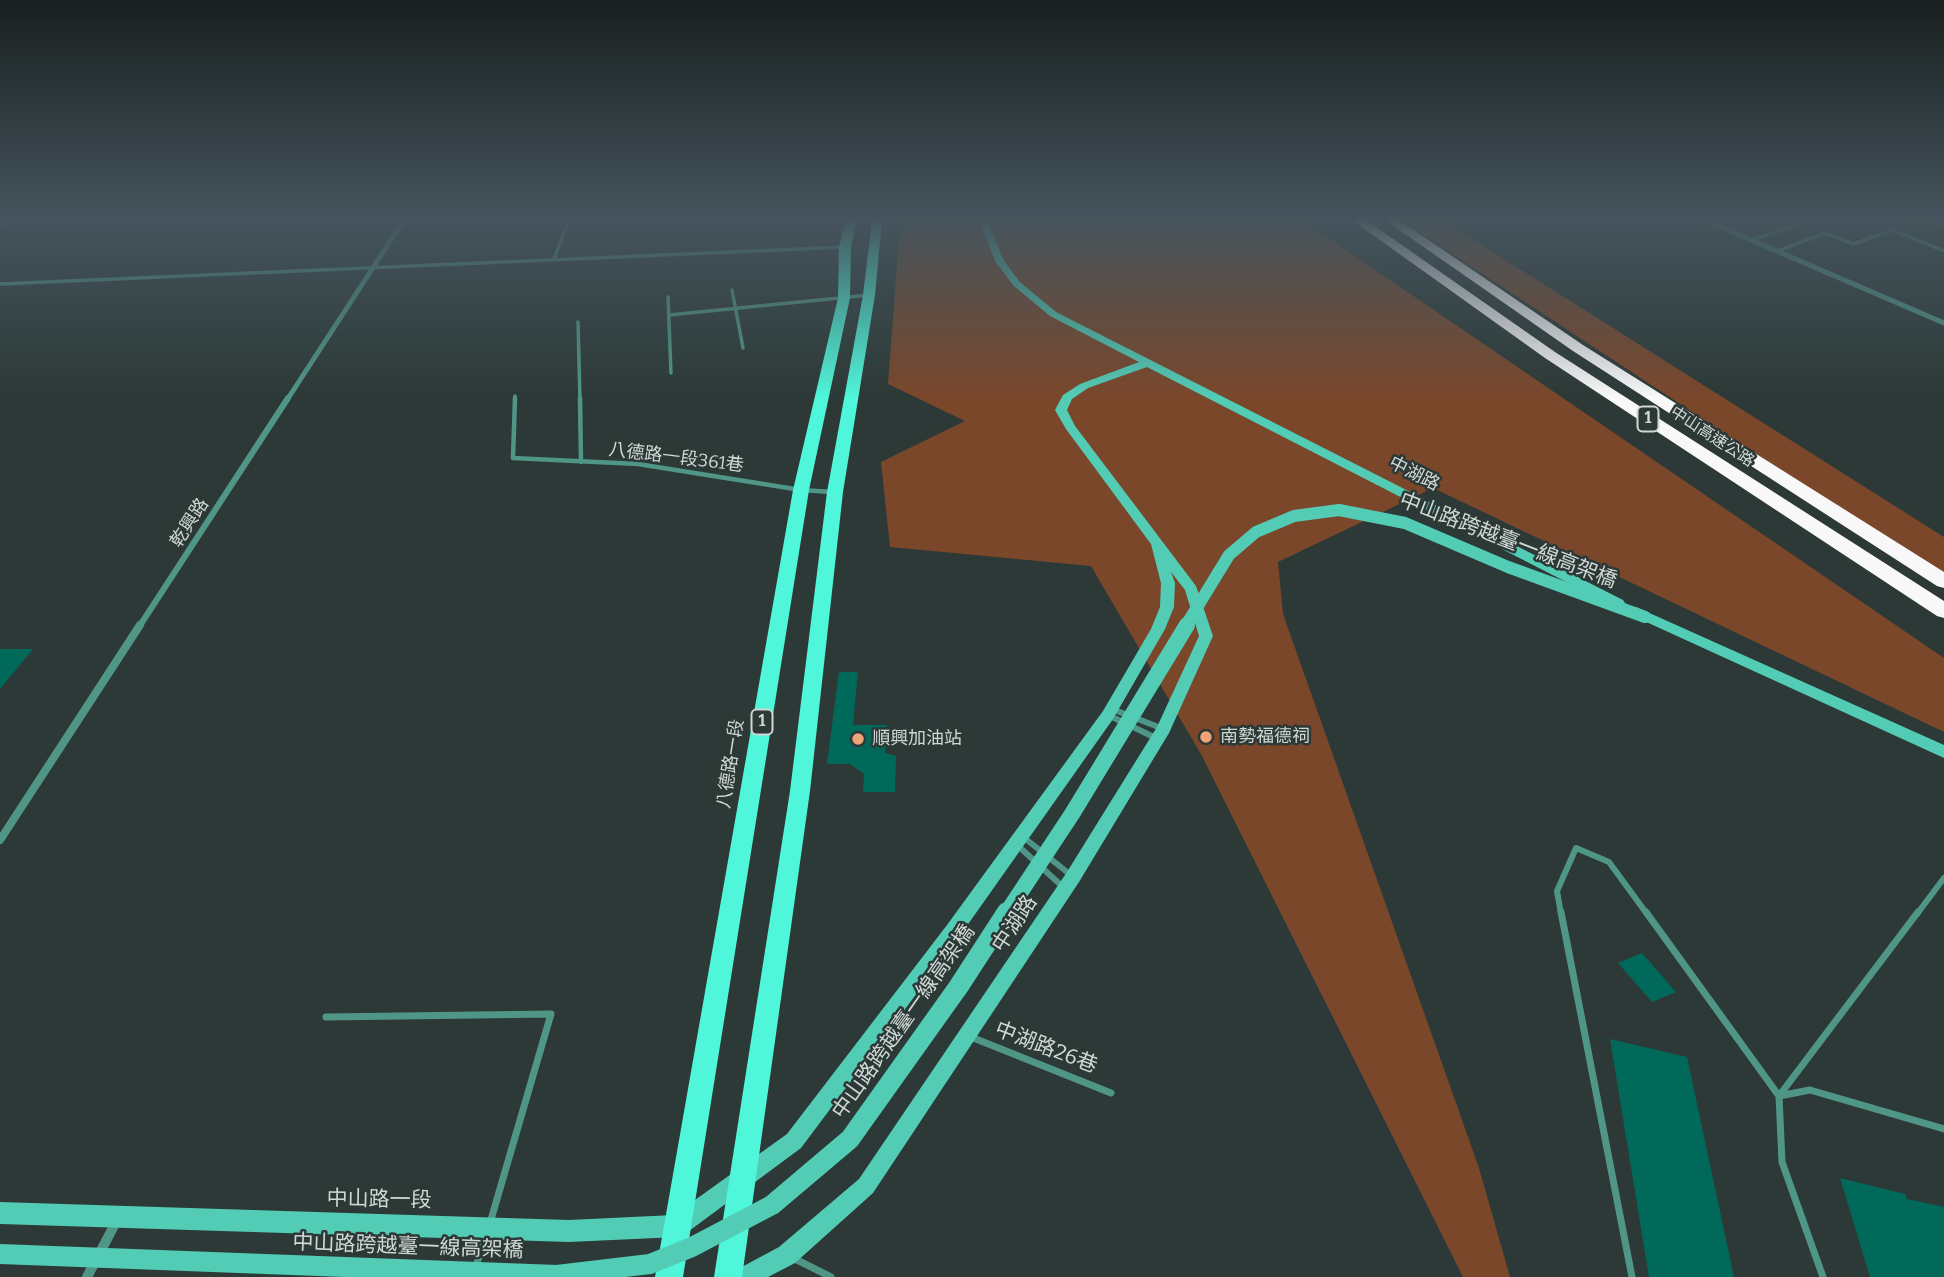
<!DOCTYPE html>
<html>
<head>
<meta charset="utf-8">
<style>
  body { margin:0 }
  canvas { display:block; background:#2c3936 }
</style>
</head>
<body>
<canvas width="1944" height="1277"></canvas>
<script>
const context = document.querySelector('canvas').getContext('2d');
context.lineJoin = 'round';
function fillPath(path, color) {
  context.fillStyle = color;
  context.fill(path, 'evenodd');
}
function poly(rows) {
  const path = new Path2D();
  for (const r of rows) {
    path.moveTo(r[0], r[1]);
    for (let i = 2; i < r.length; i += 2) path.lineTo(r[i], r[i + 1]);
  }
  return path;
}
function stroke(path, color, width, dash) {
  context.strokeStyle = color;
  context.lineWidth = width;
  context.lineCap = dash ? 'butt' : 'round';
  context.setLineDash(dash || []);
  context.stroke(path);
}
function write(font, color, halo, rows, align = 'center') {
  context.font = font + ' Bitter,"Noto Sans TC",serif';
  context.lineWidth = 5;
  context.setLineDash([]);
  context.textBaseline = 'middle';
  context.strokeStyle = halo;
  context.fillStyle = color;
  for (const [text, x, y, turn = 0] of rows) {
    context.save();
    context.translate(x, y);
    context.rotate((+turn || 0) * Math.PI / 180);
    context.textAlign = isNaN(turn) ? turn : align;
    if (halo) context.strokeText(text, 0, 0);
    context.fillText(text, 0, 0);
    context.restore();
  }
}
const green = poly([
  [915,220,1302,220,1944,658,1944,732,1433,488,1278,562,1283,614,1479,1168,1510,1277,1463,1277,1202,756,1091,566,890,547,881,462,965,421,888,384,900,227],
  [1401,220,1442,220,1944,537,1944,578]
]);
const stream = poly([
  [1911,220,1944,232]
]);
const building = poly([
  [0,649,33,649,0,689],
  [839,672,858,672,853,725,887,725,885,753,896,756,895,792,863,792,864,774,850,764,827,764],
  [1642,953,1676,992,1652,1002,1618,963],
  [1610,1039,1687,1057,1734,1277,1649,1277],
  [1840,1178,1905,1194,1907,1199,1944,1207,1944,1277,1870,1277]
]);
const laneFar3 = poly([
  [1751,240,1811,220],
  [1778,251,1825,233,1853,244,1892,230,1944,251],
  [554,259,569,220],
  [0,284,845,247],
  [732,290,743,348],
  [668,297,671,373],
  [669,315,869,295],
  [578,322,580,400],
  [515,400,515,396]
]);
const laneFar2 = poly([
  [515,398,513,458,638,464,801,490,832,492],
  [580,398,581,462]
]);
const laneFar1 = poly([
  [1112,709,1161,728],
  [1110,716,1158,739],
  [1022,836,1072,876],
  [1016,844,1063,887],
  [1561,914,1557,891,1576,848,1609,862,1647,914],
  [1917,914,1944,878]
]);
const lane = poly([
  [1561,912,1632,1277],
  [1646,912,1779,1096,1918,912],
  [326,1017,551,1014,490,1223],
  [971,1037,1111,1093],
  [793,1258,831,1277],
  [476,1266,486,1235],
  [1823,1277,1782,1162,1779,1096,1810,1090,1944,1129]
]);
const streetFar3 = poly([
  [1705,220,1944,323],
  [0,225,6,220],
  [287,400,404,220]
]);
const streetFar2 = poly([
  [139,627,288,398]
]);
const streetFar1 = poly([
  [0,840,140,625]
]);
const street = poly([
  [87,1277,116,1222]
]);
const secondary = poly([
  [979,220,987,220,1004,261,1020,282,1056,312,1623,600,1625,603,1623,606,1613,606,1147,367,1088,388,1072,399,1067,410,1075,426,1196,586,1213,636,1169,733,1079,882,873,1193,795,1263,768,1277,735,1277,738,1269,779,1247,859,1179,1067,872,1157,727,1199,636,1185,590,1171,572,1175,583,1174,607,1165,629,1113,719,959,937,801,1148,685,1234,677,1237,569,1242,0,1224,0,1202,569,1220,674,1215,787,1134,947,925,1103,711,1151,629,1160,607,1161,583,1151,544,1066,429,1055,410,1063,395,1080,384,1139,362,1050,316,1014,286,995,261,979,220],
  [1636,607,1944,745,1944,758,1631,615,1629,612,1631,609,1636,607]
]);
const primary = poly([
  [846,220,856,220,851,247,850,298,809,490,683,1277,655,1277,793,490,838,298,839,247,846,220],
  [872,220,882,220,875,295,843,492,810,791,742,1277,714,1277,790,791,827,492,863,295,872,220]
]);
const highway = poly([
  [1352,220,1366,220,1555,352,1944,601,1944,618,1937,616,1545,358,1352,220],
  [1385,220,1399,220,1583,345,1944,572,1944,588,1937,586,1573,351,1385,220]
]);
const secondaryBridgeFar2 = poly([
  [1185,627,1229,555,1256,532,1294,516,1339,510,1405,523,1508,567,1645,617]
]);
const secondaryBridgeFar1 = poly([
  [1006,914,1072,814,1187,625]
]);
const secondaryBridge = poly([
  [0,1254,557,1275,650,1264,692,1247,772,1205,850,1139,959,986,1007,912]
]);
const markers = [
  [1206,737,7,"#f0a279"],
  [858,739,7,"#f0a279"]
];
const shields = [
  [1648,419,21],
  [762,722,21]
];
const shieldNames = [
  ["1",1648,419],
  ["1",762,722]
];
const farStreetnames = [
  ["中山高速公路",1712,437,33]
];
const streetNames = [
  ["八德路一段361巷",676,458,7],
  ["中湖路",1414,474,27],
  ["乾興路",190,523,-57],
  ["八德路一段",731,764,-81]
];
const poiNames = [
  ["南勢福德祠",1220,737],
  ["順興加油站",872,739]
];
const nearStreetnames = [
  ["中山路跨越臺一線高架橋",1508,541,21],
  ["中湖路",1015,924,-57],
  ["中山路跨越臺一線高架橋",904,1022,-55],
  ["中湖路26巷",1046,1048,21],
  ["中山路一段",379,1200,1],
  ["中山路跨越臺一線高架橋",408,1247,2]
];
fillPath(green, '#7a472b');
stroke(stream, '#3d1904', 4.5);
fillPath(building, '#00695a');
stroke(laneFar3, '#4f9687', 3.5);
stroke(laneFar2, '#4f9687', 4.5);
stroke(laneFar1, '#4f9687', 6);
stroke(lane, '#4f9687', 7);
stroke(streetFar3, '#4f9687', 5);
stroke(streetFar2, '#4f9687', 6);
stroke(streetFar1, '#4f9687', 8);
stroke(street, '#4f9687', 10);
fillPath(secondary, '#53ccb6');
fillPath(primary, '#4ff6d9');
fillPath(highway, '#f8f8f8');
stroke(secondaryBridgeFar2, '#53ccb6', 12);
stroke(secondaryBridgeFar1, '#53ccb6', 16);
stroke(secondaryBridge, '#53ccb6', 20);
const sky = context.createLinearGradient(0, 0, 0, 398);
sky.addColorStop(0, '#181f1e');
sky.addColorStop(0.55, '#45545d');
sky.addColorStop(1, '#45545d00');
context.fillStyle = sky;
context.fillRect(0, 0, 1944, 398);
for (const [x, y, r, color] of markers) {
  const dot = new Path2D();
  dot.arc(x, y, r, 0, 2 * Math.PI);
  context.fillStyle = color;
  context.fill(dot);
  stroke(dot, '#2c3936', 2.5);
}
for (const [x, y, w] of shields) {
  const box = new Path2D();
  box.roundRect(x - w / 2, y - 12.5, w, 25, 5);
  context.fillStyle = '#2c3936';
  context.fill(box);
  stroke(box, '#d0d8d6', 2);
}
write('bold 16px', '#d0d8d6', null, shieldNames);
write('16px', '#d0d8d6', '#2c3936', farStreetnames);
write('18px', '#d0d8d6', '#2c3936', streetNames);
write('18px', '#d0d8d6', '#2c3936', poiNames, 'left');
write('21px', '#d0d8d6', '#2c3936', nearStreetnames);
</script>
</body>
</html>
